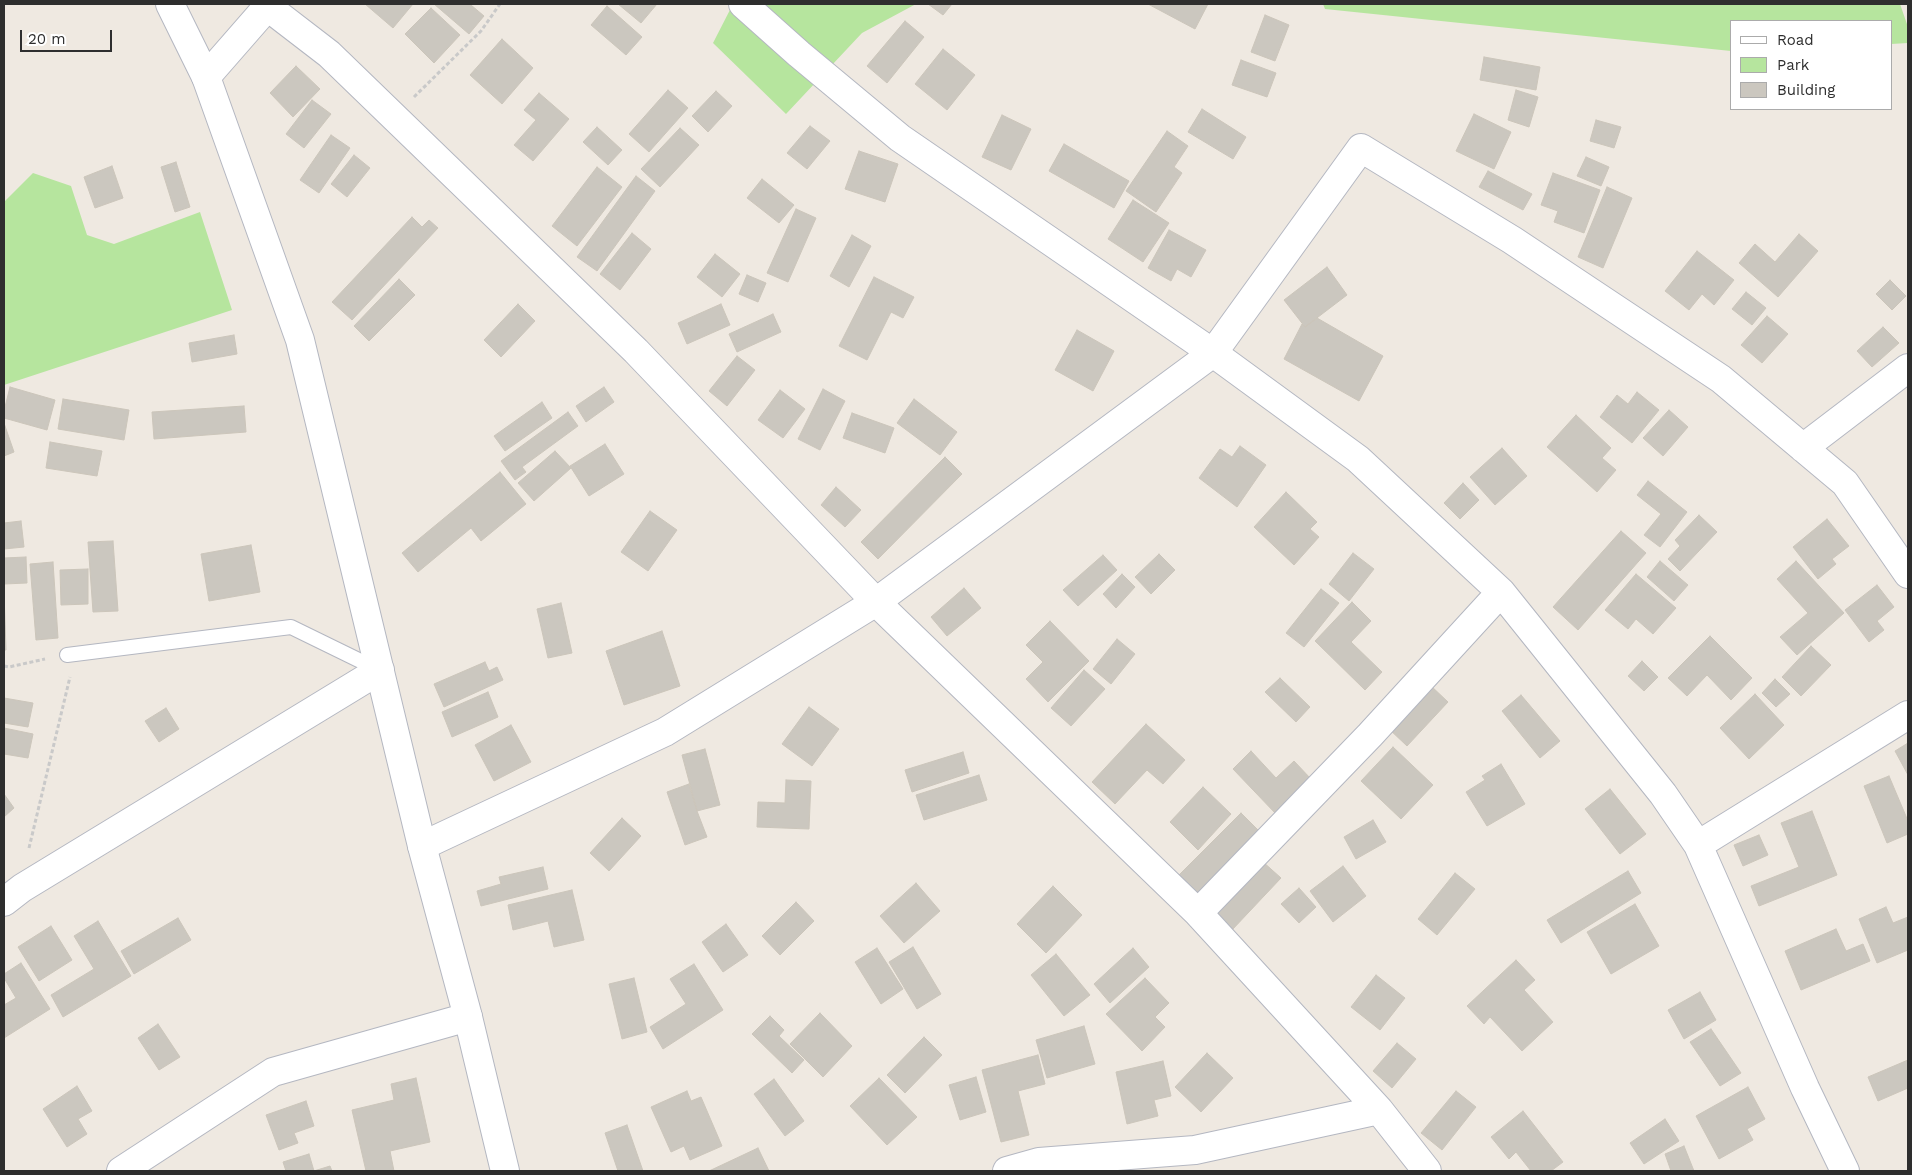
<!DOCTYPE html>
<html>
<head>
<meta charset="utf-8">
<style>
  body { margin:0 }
  #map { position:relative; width:1912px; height:1175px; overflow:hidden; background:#efe9e1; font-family:"Work Sans",sans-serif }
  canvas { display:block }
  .frame { position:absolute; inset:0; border:5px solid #2e2e2e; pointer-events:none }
  .legend { position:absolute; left:1730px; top:20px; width:162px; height:90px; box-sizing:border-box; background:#fff; border:1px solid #ababab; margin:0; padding:6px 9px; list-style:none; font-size:15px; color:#2e2e2e }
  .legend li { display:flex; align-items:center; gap:10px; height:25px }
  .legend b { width:25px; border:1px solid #ababab }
  .scale { position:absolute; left:20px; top:30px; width:92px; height:22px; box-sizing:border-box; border:2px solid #2e2e2e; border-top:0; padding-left:6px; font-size:15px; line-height:18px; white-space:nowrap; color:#2e2e2e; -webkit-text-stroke:4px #fff; paint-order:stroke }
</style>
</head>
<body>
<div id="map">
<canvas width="1912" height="1175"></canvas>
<div class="frame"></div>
<ul class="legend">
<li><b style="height:6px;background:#fff"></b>Road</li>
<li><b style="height:14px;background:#b6e59e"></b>Park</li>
<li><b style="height:14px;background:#cbc7bf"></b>Building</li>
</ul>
<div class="scale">20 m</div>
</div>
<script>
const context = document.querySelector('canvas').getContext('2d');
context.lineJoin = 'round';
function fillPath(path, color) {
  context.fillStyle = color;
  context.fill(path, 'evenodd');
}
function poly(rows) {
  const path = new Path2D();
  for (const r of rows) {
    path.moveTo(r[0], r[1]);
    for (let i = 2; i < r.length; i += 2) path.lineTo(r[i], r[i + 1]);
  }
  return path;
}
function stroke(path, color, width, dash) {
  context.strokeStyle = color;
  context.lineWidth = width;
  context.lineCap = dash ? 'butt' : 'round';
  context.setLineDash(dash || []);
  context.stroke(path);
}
const green = poly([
  [733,4,916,4,862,33,786,114,713,43],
  [1323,4,1900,4,1908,27,1908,43,1891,44,1891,21,1731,21,1731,51,1325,9],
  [33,173,71,186,87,235,114,244,200,212,232,310,4,385,4,202]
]);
const building = poly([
  [365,4,413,4,393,28,365,4],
  [434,4,472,4,471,5,484,16,469,34,434,4],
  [618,4,657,4,641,23,618,4],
  [928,4,952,4,943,15,928,4],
  [1148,4,1208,4,1195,29,1148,4],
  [607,6,642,37,626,55,591,25,607,6],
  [431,8,460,35,434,63,405,34,431,8],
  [1265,15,1289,25,1275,61,1251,52,1265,15],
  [905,21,924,37,887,83,867,66,905,21],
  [502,39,533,68,502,104,470,75,502,39],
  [943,49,975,75,947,110,915,84,943,49],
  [1484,57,1540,67,1536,90,1480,80,1484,57],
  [1241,60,1276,73,1267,97,1232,85,1241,60],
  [296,66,320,89,293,117,270,93,296,66],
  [668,90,688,108,649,152,629,134,668,90],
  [1516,90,1538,97,1529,127,1508,120,1516,90],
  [716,91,732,106,708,132,692,116,716,91],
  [539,93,569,119,533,161,514,145,536,120,524,110,539,93],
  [312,100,331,114,304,148,286,134,312,100],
  [1202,109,1246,137,1233,159,1188,132,1202,109],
  [1474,114,1511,132,1494,169,1456,151,1474,114],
  [1002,115,1031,129,1011,170,982,157,1002,115],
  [1596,120,1621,127,1614,148,1590,141,1596,120],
  [810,126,830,141,807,169,787,153,810,126],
  [597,127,622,150,608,165,583,142,597,127],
  [680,128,699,145,660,187,641,169,680,128],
  [1167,131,1188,146,1174,167,1182,173,1156,212,1126,191,1167,131],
  [331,135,350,148,319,193,300,180,331,135],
  [1064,144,1129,181,1114,208,1049,171,1064,144],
  [859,151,898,164,885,202,845,189,859,151],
  [354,155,370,168,347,197,331,184,354,155],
  [1586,157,1609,167,1601,186,1577,176,1586,157],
  [176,162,190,207,175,212,161,167,176,162],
  [112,166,123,198,95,208,84,177,112,166],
  [597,167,622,187,577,246,552,226,597,167],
  [1488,171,1532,194,1523,210,1479,187,1488,171],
  [1553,173,1600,190,1584,233,1554,222,1558,211,1541,205,1553,173],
  [636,176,655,191,597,271,577,257,636,176],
  [762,179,794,205,779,223,747,198,762,179],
  [1607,187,1632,198,1603,268,1578,257,1607,187],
  [1133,200,1169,223,1143,262,1108,239,1133,200],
  [796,209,816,218,788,282,767,273,796,209],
  [412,217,422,227,429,220,438,228,352,320,332,302,412,217],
  [1169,230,1206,250,1191,277,1177,269,1171,281,1148,268,1169,230],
  [632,233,651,249,620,290,600,274,632,233],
  [1799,234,1818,251,1778,297,1739,263,1755,244,1775,262,1799,234],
  [852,235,871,246,849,287,830,276,852,235],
  [1697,251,1734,280,1714,305,1702,294,1689,310,1665,291,1697,251],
  [715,254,740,274,722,297,697,277,715,254],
  [1327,267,1347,295,1305,327,1284,300,1327,267],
  [747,275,766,283,758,302,739,294,747,275],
  [874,277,914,297,903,318,891,312,867,360,839,346,874,277],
  [399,279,415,295,369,341,354,326,399,279],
  [1890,280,1906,296,1892,310,1876,294,1890,280],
  [1746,292,1766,308,1752,325,1732,309,1746,292],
  [518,304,535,321,501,357,484,340,518,304],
  [721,304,730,325,687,344,678,323,721,304],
  [773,314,781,332,737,352,729,334,773,314],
  [1767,316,1788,334,1762,363,1741,345,1767,316],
  [1317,318,1383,356,1359,401,1284,359,1302,324,1305,327,1317,318],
  [1883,327,1899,343,1872,367,1857,351,1883,327],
  [1077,330,1114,351,1093,391,1055,370,1077,330],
  [234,335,237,354,192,362,189,343,234,335],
  [737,356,755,370,727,406,709,391,737,356],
  [10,387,55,400,47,430,4,418,4,411,10,387],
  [604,387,614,402,586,422,576,406,604,387],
  [823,389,845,401,820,450,798,439,823,389],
  [780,390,805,409,783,438,758,420,780,390],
  [1637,392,1659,410,1632,443,1600,417,1617,395,1628,404,1637,392],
  [63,399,129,410,124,440,58,429,63,399],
  [914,399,957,432,940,455,897,423,914,399],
  [542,402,552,418,505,451,494,436,542,402],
  [244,406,246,432,154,439,152,412,244,406],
  [1669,410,1688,427,1663,456,1643,438,1669,410],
  [568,412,578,426,522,467,526,472,515,480,501,461,568,412],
  [852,413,894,428,885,453,843,438,852,413],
  [1576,415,1611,448,1602,458,1616,470,1597,492,1547,447,1576,415],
  [4,423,14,452,4,456,4,423],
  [50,442,102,451,97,476,46,468,50,442],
  [605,444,624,474,589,496,570,466,605,444],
  [1240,446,1266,465,1237,507,1199,478,1220,449,1232,457,1240,446],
  [1502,448,1527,476,1495,505,1470,477,1502,448],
  [555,451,571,468,534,501,518,483,555,451],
  [945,457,962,474,878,559,861,542,945,457],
  [500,472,526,504,481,541,471,528,418,572,402,553,500,472],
  [1648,481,1687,512,1660,547,1644,535,1661,514,1637,495,1648,481],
  [1463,483,1479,500,1460,519,1444,503,1463,483],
  [836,487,861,510,845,527,821,505,836,487],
  [1286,492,1317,522,1310,529,1319,537,1294,565,1254,527,1286,492],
  [650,511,677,530,648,571,621,552,650,511],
  [1699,515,1717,532,1680,571,1668,559,1680,546,1675,540,1699,515],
  [1827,519,1849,546,1832,559,1836,564,1818,579,1793,547,1827,519],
  [21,521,24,547,4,549,4,523,21,521],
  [1621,531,1646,553,1578,630,1553,607,1621,531],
  [113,541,118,611,93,612,88,542,113,541],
  [251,545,260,592,209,601,201,554,251,545],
  [1353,553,1374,569,1349,601,1329,584,1353,553],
  [1159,554,1175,570,1151,594,1135,577,1159,554],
  [1103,555,1117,570,1078,606,1063,590,1103,555],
  [26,557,27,583,4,584,4,558,26,557],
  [1660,561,1688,585,1674,601,1647,577,1660,561],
  [1796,561,1844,613,1797,655,1780,637,1808,613,1777,579,1796,561],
  [53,562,58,638,36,640,30,564,53,562],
  [88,569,88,604,61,605,60,570,88,569],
  [1122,574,1135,587,1116,608,1103,594,1122,574],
  [1636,574,1676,608,1653,634,1636,619,1628,629,1605,610,1636,574],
  [1877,585,1894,607,1877,621,1884,630,1869,642,1845,610,1877,585],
  [964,588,981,608,947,636,931,617,964,588],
  [1321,589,1339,603,1304,647,1286,633,1321,589],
  [4,592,6,650,4,650,4,592],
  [1352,602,1371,621,1351,642,1382,672,1365,690,1315,641,1352,602],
  [561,603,572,653,548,658,537,609,561,603],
  [1050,621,1089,661,1048,702,1026,679,1043,662,1026,645,1050,621],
  [662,631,680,686,624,705,606,651,662,631],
  [1710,636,1752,678,1731,700,1707,675,1687,696,1668,678,1710,636],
  [1117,639,1135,654,1111,684,1093,669,1117,639],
  [1811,646,1831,665,1801,696,1782,677,1811,646],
  [1642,661,1658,677,1644,691,1628,676,1642,661],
  [485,662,489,671,497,667,503,680,444,707,434,684,485,662],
  [1084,670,1105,689,1071,726,1051,708,1084,670],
  [1280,678,1310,707,1296,722,1265,692,1280,678],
  [1775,679,1790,694,1776,707,1762,693,1775,679],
  [1429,684,1448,702,1407,746,1388,728,1429,684],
  [488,692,498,717,452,737,442,712,488,692],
  [1755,694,1784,725,1749,759,1720,728,1755,694],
  [1521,695,1560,741,1540,758,1502,711,1521,695],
  [4,698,33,703,28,727,4,723,4,698],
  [809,707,839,729,812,766,782,744,809,707],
  [166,708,179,729,159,742,145,721,166,708],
  [1146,724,1185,760,1163,784,1147,770,1115,804,1092,782,1146,724],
  [511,725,531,762,494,781,475,745,511,725],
  [4,728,33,734,28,758,4,754,4,728],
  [1908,743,1908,775,1895,751,1908,743],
  [1393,747,1433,785,1401,819,1361,781,1393,747],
  [705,749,720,805,697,811,682,755,705,749],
  [1251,751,1276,778,1294,761,1311,779,1276,814,1233,769,1251,751],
  [963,752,969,773,912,792,905,770,963,752],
  [1501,764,1525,804,1487,826,1466,792,1485,780,1482,776,1501,764],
  [979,775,987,800,924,820,916,795,979,775],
  [1889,776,1908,821,1908,834,1887,843,1864,786,1889,776],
  [786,780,811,781,809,829,757,827,758,802,785,803,786,780],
  [689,784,697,811,707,837,685,845,667,792,689,784],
  [1203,787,1231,814,1198,850,1170,822,1203,787],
  [1610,789,1646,834,1620,854,1585,809,1610,789],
  [4,794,14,808,4,817,4,794],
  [1812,811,1837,875,1759,906,1751,886,1799,867,1781,823,1812,811],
  [1241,813,1260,832,1196,896,1177,877,1241,813],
  [622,818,641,836,609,871,590,853,622,818],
  [1373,820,1386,842,1356,859,1344,837,1373,820],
  [1759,835,1768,855,1743,866,1734,845,1759,835],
  [1262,861,1281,878,1232,930,1213,912,1262,861],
  [1343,866,1366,896,1333,922,1310,891,1343,866],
  [543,867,548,889,481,906,477,891,501,884,499,877,543,867],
  [1628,871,1641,893,1561,943,1547,920,1628,871],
  [1455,873,1475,889,1437,935,1418,919,1455,873],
  [916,883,940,911,904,943,880,916,916,883],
  [1053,886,1082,915,1046,953,1017,924,1053,886],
  [1299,888,1316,907,1299,923,1281,904,1299,888],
  [572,890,584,940,554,947,548,921,513,930,508,905,572,890],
  [796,902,814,921,780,955,762,936,796,902],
  [1635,904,1659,946,1611,974,1587,932,1635,904],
  [1886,907,1893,923,1908,917,1908,950,1877,963,1859,919,1886,907],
  [178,918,191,940,134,974,121,951,178,918],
  [98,921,131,976,63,1017,51,995,94,969,74,936,98,921],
  [726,924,748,955,723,972,702,942,726,924],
  [51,926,72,960,39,981,18,947,51,926],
  [1836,929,1846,951,1863,944,1870,961,1801,990,1785,951,1836,929],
  [913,947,941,994,917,1009,889,962,913,947],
  [877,948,903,989,881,1004,855,962,877,948],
  [1133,948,1149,967,1110,1003,1094,984,1133,948],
  [1056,954,1090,995,1064,1016,1031,975,1056,954],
  [1516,960,1535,980,1524,990,1553,1022,1522,1051,1490,1017,1484,1024,1467,1006,1516,960],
  [21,963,50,1009,4,1038,4,1005,16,998,4,978,4,974,21,963],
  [694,964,723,1010,663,1049,650,1027,686,1004,670,979,694,964],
  [1376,975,1405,998,1380,1030,1351,1007,1376,975],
  [634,978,647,1032,622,1039,609,984,634,978],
  [1145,978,1169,1003,1155,1017,1165,1027,1142,1051,1106,1014,1145,978],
  [1700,992,1716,1020,1684,1039,1668,1010,1700,992],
  [820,1013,852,1046,823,1077,790,1044,820,1013],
  [770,1016,784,1030,779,1036,804,1060,792,1073,752,1034,770,1016],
  [158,1024,180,1057,159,1070,138,1038,158,1024],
  [1084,1026,1095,1064,1047,1078,1036,1040,1084,1026],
  [1711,1029,1741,1073,1720,1086,1690,1042,1711,1029],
  [924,1037,942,1055,905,1093,887,1075,924,1037],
  [1397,1043,1416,1059,1392,1088,1373,1071,1397,1043],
  [1207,1053,1233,1078,1201,1112,1175,1087,1207,1053],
  [1038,1055,1045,1084,1018,1091,1029,1135,1001,1142,982,1070,1038,1055],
  [1908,1060,1908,1088,1878,1101,1868,1077,1908,1060],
  [1163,1061,1171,1096,1154,1100,1158,1116,1127,1124,1116,1072,1163,1061],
  [976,1077,986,1112,960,1120,949,1085,976,1077],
  [416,1078,430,1142,390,1151,394,1171,366,1171,352,1110,394,1100,391,1084,416,1078],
  [879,1078,917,1117,887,1145,850,1106,879,1078],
  [774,1079,804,1121,785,1136,754,1094,774,1079],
  [77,1086,92,1111,78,1119,87,1134,67,1147,43,1109,77,1086],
  [1748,1087,1765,1119,1747,1129,1753,1140,1719,1159,1696,1116,1748,1087],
  [687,1091,691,1101,701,1097,722,1146,690,1160,684,1146,671,1152,651,1107,687,1091],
  [1456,1091,1476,1107,1442,1150,1421,1133,1456,1091],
  [306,1101,314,1126,294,1133,298,1143,279,1150,266,1115,306,1101],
  [1523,1111,1563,1162,1551,1171,1531,1171,1516,1152,1509,1159,1491,1137,1523,1111],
  [1665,1119,1679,1141,1644,1164,1630,1143,1665,1119],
  [627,1125,643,1171,618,1171,605,1133,627,1125],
  [1684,1146,1694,1171,1671,1171,1665,1154,1684,1146],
  [758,1148,769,1171,709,1171,758,1148],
  [309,1154,314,1171,330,1166,332,1171,286,1171,283,1162,309,1154]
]);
const path = poly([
  [414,97,481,31,500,4],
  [4,666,9,667,45,659],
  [29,848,70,677]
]);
const service = poly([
  [67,655,291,627,379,670]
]);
const minor = poly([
  [264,4,329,54,636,351,876,602,1198,913,1379,1110,1427,1171],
  [743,4,799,54,900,138,1213,353,1358,459,1501,592,1663,794,1698,845,1805,1088,1845,1171],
  [206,77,268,6],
  [1803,448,1908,368],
  [1698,845,1908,715],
  [422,846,665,732,876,602,1213,353,1361,148,1512,240,1721,379,1845,483,1908,574],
  [4,902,22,888,380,670],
  [1198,913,1370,735,1501,592],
  [121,1171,273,1072,468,1017],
  [1007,1171,1039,1162,1195,1150,1379,1110]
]);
const tertiary = poly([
  [170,4,206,77,300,340,422,846,468,1017,505,1171]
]);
fillPath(green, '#b6e59e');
fillPath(building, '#cbc7bf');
stroke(building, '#cbc5ba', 1);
stroke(service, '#b4b7c1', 16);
stroke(minor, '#b4b7c1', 30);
stroke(tertiary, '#b4b7c1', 30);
stroke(path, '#c9c9c9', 3, [4, 2.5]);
stroke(service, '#fff', 14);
stroke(minor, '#fff', 28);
stroke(tertiary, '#fff', 28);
</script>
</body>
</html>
